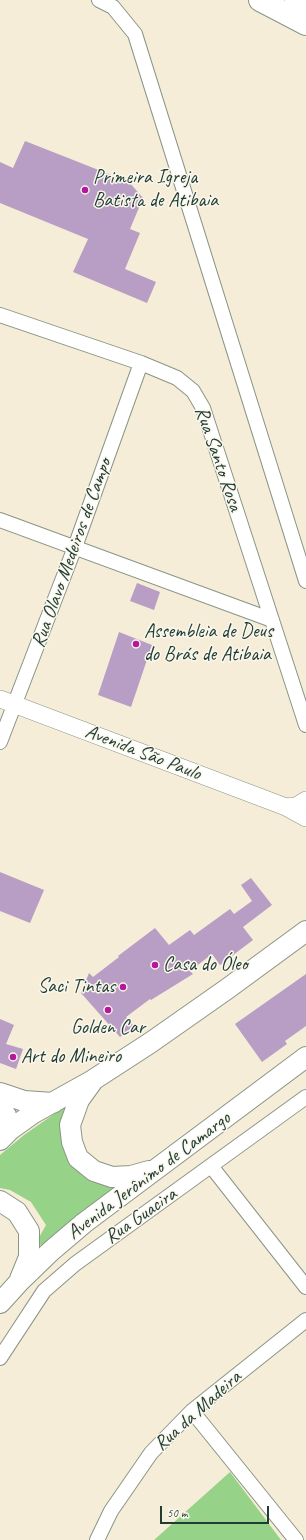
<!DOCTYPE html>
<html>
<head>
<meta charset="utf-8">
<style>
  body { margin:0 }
  #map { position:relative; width:306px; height:1540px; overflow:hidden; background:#f5edd7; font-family:Caveat,sans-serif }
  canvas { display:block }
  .scale { position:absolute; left:160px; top:1506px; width:109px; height:18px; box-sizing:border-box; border:2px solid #1f3d34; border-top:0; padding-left:5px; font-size:12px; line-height:14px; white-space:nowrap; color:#1f3d34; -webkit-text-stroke:3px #fbf7ec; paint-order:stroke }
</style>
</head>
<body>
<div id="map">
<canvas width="306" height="1540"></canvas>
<div class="scale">50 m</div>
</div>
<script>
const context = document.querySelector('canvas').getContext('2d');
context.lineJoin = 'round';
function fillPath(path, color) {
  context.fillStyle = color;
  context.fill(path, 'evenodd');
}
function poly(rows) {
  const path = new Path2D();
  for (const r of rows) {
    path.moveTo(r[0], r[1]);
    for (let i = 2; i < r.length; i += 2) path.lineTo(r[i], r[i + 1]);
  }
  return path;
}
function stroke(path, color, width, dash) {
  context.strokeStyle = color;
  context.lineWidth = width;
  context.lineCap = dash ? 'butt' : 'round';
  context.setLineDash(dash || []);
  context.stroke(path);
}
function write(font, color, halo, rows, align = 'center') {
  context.font = font + ' Caveat,sans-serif';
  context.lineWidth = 3;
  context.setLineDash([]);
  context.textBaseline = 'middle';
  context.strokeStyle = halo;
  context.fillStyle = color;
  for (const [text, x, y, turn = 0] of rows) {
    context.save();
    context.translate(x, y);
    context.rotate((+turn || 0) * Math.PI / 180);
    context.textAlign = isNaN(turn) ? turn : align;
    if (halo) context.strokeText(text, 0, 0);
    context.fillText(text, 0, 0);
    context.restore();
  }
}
const green = poly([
  [65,1103,71,1105,62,1132,63,1147,72,1164,90,1180,123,1187,43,1248,37,1241,46,1225,31,1202,10,1190,0,1188,0,1155,24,1135,57,1112],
  [230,1472,281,1540,154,1540]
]);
const building = poly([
  [25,141,129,182,143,198,130,229,140,233,125,269,156,282,147,303,73,272,88,239,0,203,0,162,13,168],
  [137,583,160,592,154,610,130,601],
  [119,632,152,645,131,707,98,695],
  [0,872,44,890,30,923,0,911],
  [251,878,272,905,243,927,253,940,220,965,212,954,190,971,193,974,151,1000,150,999,126,1017,134,1026,120,1037,81,993,89,973,93,977,119,957,118,956,155,928,169,945,190,930,194,935,230,909,234,914,252,901,241,885],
  [306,974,306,1026,285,1041,287,1044,262,1062,235,1024],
  [0,1019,14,1025,6,1044,23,1049,16,1069,0,1063]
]);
const minor = poly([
  [99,0,113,7,135,34,306,581],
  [0,315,141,363,177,378,193,391,203,408,306,725],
  [0,520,272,620],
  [0,742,75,547,141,363],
  [211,1166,306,1287],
  [0,1358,44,1291,75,1264,306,1097],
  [192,1411,296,1540],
  [97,1540,111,1511,151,1453,192,1411,306,1320]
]);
const tertiary = poly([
  [0,699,286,807,306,818],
  [286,807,296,806,306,800]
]);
const secondary = poly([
  [92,1082,79,1100,70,1125,72,1142,78,1158,94,1171,112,1177,131,1176,149,1171],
  [0,1093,24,1101,53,1103],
  [0,1109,6,1115,6,1121,4,1131,0,1138],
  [0,1140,11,1129,32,1114,93,1080,150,1043,227,989,306,931],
  [0,1201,17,1212,29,1231,29,1257,20,1279],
  [0,1303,20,1281,51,1251,84,1223,306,1057]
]);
const motorway = poly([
  [260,0,306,24],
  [296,0,306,6]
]);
const markers = [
  [85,190,4,"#b5179e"],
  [136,644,4,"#b5179e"],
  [155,965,4,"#b5179e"],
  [123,987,4,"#b5179e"],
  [108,1010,4,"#b5179e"],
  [13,1057,4,"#b5179e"]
];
const poiNames = [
  ["Primeira Igreja",93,178],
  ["Batista de Atibaia",93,201],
  ["Assembleia de Deus",144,632],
  ["do Brás de Atibaia",144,655],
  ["Casa do Óleo",163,965],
  ["Saci Tintas",115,987,"right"],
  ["Golden Car",108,1028,"center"],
  ["Art do Mineiro",21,1057]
];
const streetNames = [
  ["Rua Santo Rosa",218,459,71],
  ["Rua Olavo Medeiros de Campo",72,553,-70],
  ["Avenida São Paulo",143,753,21],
  ["Avenida Jerônimo de Camargo",149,1176,-37],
  ["Rua Guacira",141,1216,-35],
  ["Rua da Madeira",198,1411,-42]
];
fillPath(green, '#96d287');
fillPath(building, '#b89dc4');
stroke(minor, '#8a9586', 16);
stroke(tertiary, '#8a9586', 18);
stroke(secondary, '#8a9586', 22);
stroke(motorway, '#8a9586', 24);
stroke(minor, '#fff', 14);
stroke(tertiary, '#fff', 17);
stroke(secondary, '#fff', 20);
stroke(motorway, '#fff', 22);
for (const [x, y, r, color] of markers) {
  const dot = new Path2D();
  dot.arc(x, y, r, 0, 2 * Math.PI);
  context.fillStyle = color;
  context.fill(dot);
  stroke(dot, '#fbf7ec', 1.5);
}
write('20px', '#1f3d34', '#fbf7ec', poiNames, 'left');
write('20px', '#1f3d34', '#fbf7ec', streetNames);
</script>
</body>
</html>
